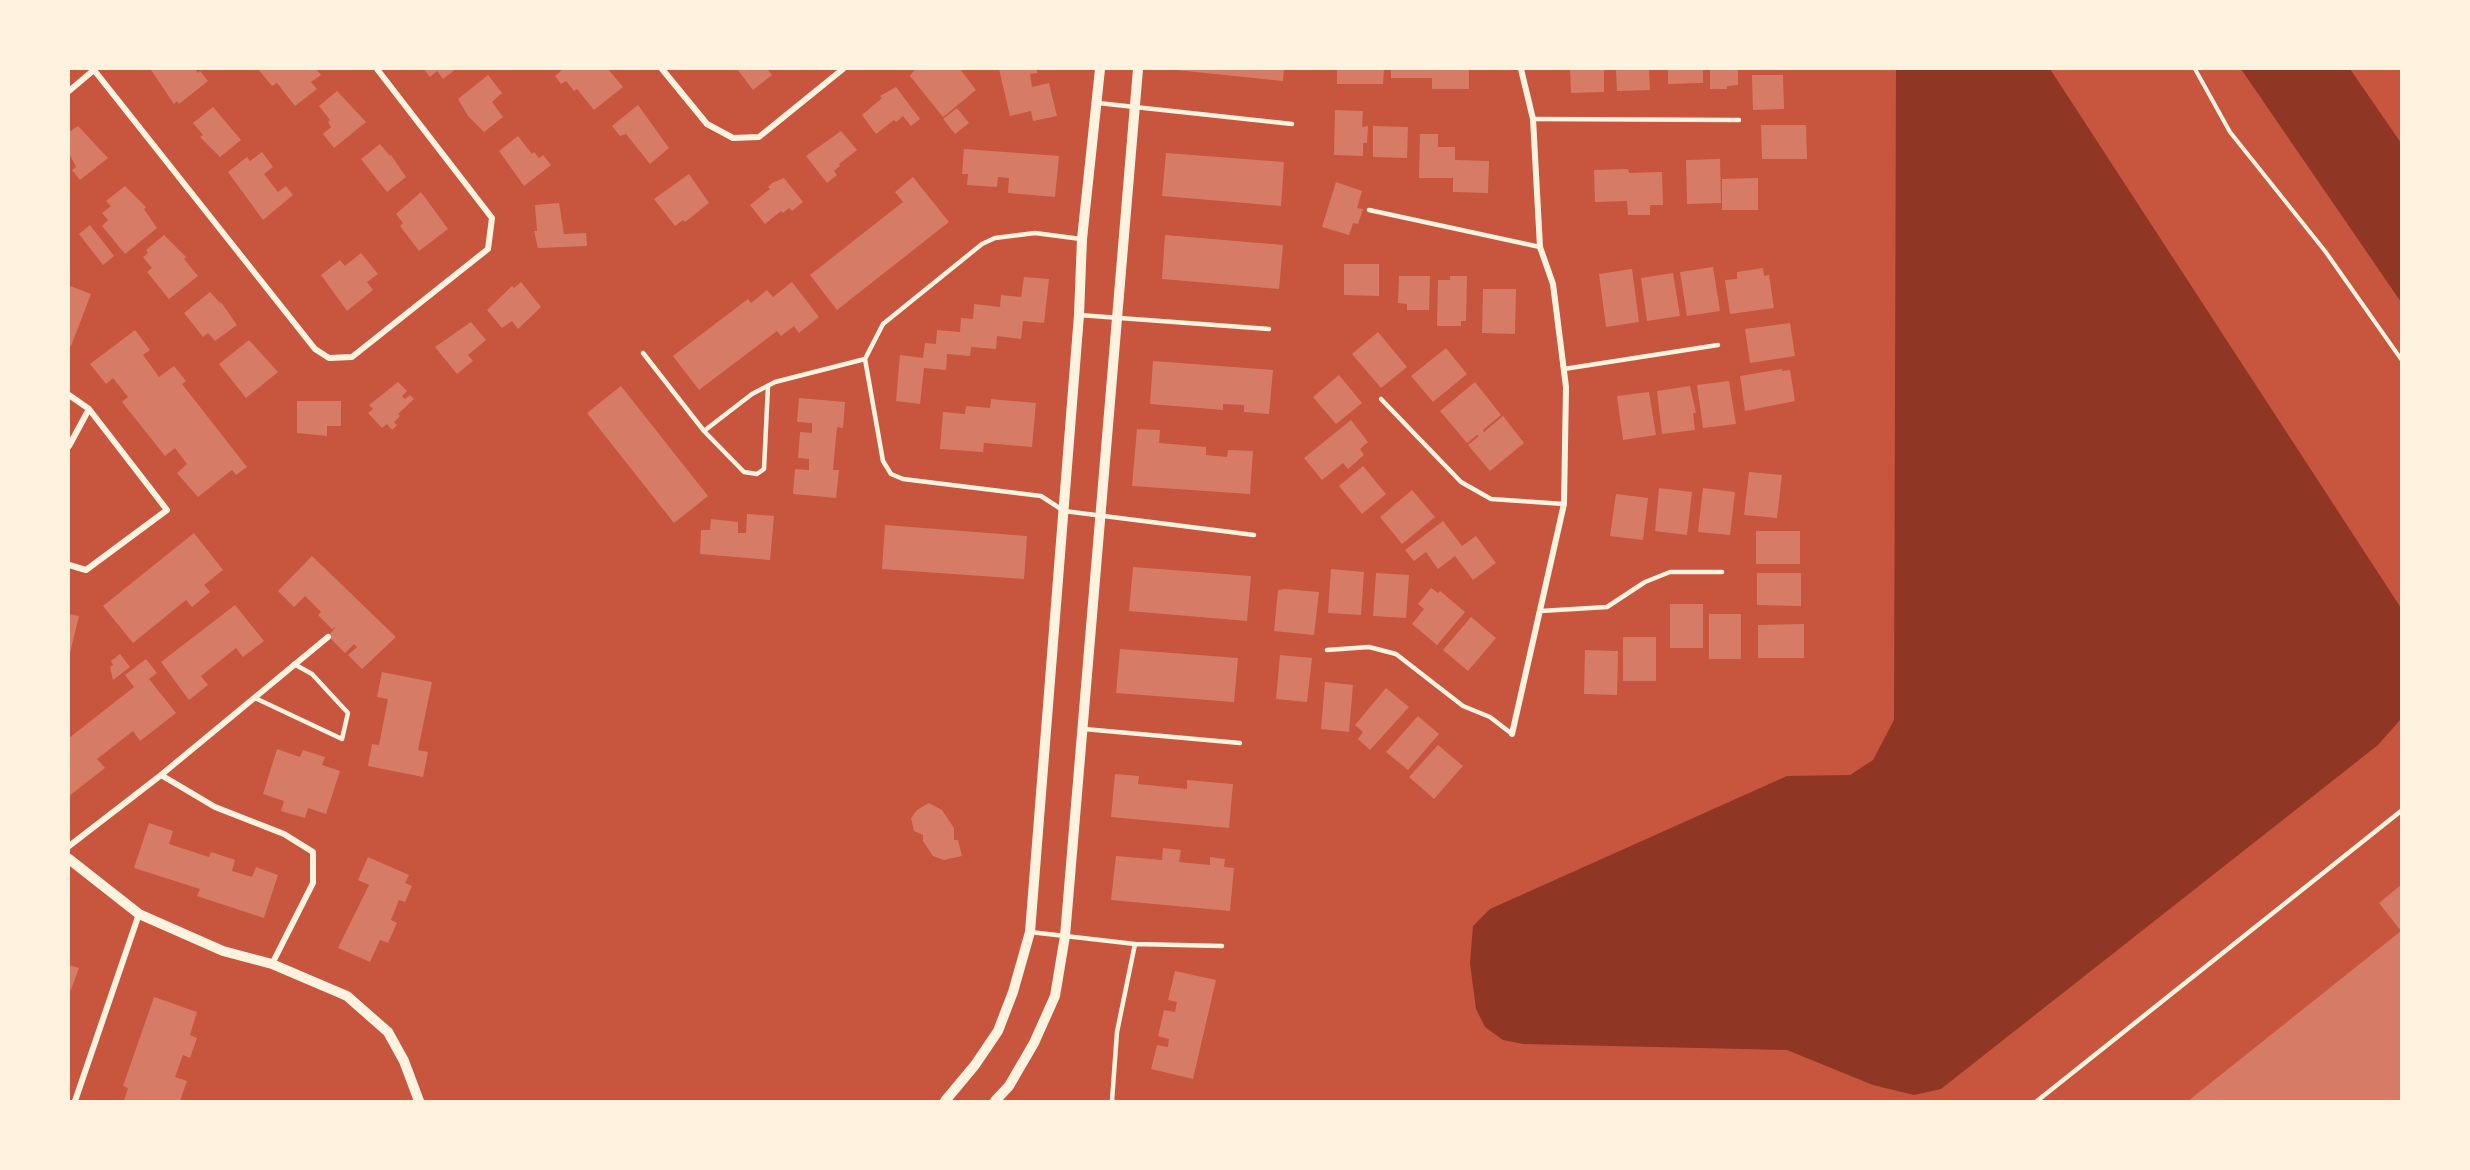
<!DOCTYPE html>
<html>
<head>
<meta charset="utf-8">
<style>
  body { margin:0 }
  #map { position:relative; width:2470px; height:1170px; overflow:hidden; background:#c8553d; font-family:Cabin,sans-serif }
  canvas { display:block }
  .frame { position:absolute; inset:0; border:70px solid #fff3e0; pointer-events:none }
</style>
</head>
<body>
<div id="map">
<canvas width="2470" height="1170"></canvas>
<div class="frame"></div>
</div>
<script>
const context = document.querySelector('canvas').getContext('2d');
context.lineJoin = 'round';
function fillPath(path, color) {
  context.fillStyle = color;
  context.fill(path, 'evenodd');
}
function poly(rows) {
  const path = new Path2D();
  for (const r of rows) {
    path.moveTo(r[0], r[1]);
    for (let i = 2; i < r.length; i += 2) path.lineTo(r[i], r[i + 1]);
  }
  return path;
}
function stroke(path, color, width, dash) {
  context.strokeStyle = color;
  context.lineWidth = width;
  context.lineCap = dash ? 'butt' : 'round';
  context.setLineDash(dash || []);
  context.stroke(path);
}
const water = poly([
  [1896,69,2050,69,2401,608,2401,719,2378,745,1941,1089,1914,1095,1873,1085,1787,1050,1523,1044,1503,1040,1485,1027,1476,1009,1470,963,1473,926,1490,909,1787,776,1850,775,1873,760,1894,720],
  [2241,69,2350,69,2401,143,2401,302]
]);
const building = poly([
  [153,69,195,69,198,73,200,71,208,81,179,104,177,101,174,104,151,70],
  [258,69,316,69,321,75,311,82,317,89,295,106,277,83,272,86],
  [424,69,456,69,443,79,437,71,430,77],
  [563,69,608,69,623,87,594,110,577,89,574,91,566,81,561,84,555,76],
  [737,69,767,69,772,75,753,90],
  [915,69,960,69,976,90,943,117,910,76],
  [999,69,1037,69,1037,73,1030,74,1032,87,1049,83,1057,116,1033,121,1031,111,1010,116],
  [1166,69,1284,69,1283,81],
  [1337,69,1384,69,1383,84,1337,84],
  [1391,69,1469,69,1469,89,1432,89,1432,78,1391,78],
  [1570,69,1604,69,1604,92,1571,93],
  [1616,69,1649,69,1650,90,1617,91],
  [1668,69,1703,69,1703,83,1668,84],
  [1710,69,1738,69,1738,85,1727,86,1727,89,1710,89],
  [488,75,502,93,492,102,503,117,484,132,468,116,458,99],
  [1752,75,1783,75,1784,109,1753,110],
  [896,87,920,119,911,126,903,116,896,122,894,120,876,134,862,115,882,98,880,96],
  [337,91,366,122,334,148,323,134,331,127,328,122,330,120,319,106],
  [638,105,669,148,650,164,626,134,620,136,612,126],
  [213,107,241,140,220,157,200,137,203,135,193,123],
  [957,108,969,123,955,134,943,119],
  [1335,110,1363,111,1362,127,1368,126,1367,143,1363,143,1363,156,1334,155],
  [1761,125,1806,125,1807,159,1762,159],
  [78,126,108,158,80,180,72,170,76,167,69,153,69,132],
  [1373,126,1408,127,1407,158,1373,157],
  [841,131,857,150,839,164,840,166,834,171,837,175,827,183,806,156],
  [1420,134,1438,134,1438,147,1455,147,1455,160,1489,161,1488,193,1453,192,1453,178,1419,178],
  [518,136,532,154,534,152,539,158,543,155,551,165,524,186,499,151],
  [380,144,390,156,391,155,406,177,387,192,361,159],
  [964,149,1059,156,1055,197,1008,193,1009,178,998,177,997,187,967,185,968,174,962,174],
  [262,152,273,167,264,174,278,192,286,186,293,195,263,220,228,172,247,157,250,161],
  [1166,153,1284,162,1281,206,1162,196],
  [1720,159,1721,203,1687,204,1686,160],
  [1628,169,1629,173,1662,172,1663,205,1650,205,1650,215,1628,215,1627,201,1595,202,1594,170],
  [689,174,709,203,685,222,683,220,675,226,654,199],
  [913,177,949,222,837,310,810,275,903,202,895,192],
  [784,178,803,202,792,211,789,208,783,213,781,211,765,224,750,205,770,189,768,187,772,183],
  [1758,178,1758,210,1722,210,1722,179],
  [1336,182,1362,191,1357,208,1363,209,1358,224,1353,223,1349,235,1322,227],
  [125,186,146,207,144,209,157,228,125,254,102,226,108,220,102,213,111,206,106,201],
  [421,192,448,229,419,251,400,226,403,223,396,214],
  [559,203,564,234,586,233,587,246,538,248,534,231,537,231,535,205],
  [90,225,114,256,103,265,79,234],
  [164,235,186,257,184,259,198,276,169,299,147,272,152,268,143,257,148,253,146,250],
  [1165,235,1283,245,1279,289,1162,279],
  [361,253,378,274,367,282,373,290,347,311,321,275,340,260,345,266],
  [1344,264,1379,264,1379,296,1344,295],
  [1713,267,1720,311,1687,316,1680,272],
  [1763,268,1764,276,1769,275,1774,308,1730,314,1725,280,1737,279,1737,272],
  [1632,269,1639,322,1606,327,1599,274],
  [1673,273,1680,316,1647,321,1641,278],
  [1399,276,1430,276,1429,310,1407,310,1407,304,1398,303],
  [1450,276,1467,276,1466,321,1461,321,1461,326,1437,326,1438,280,1450,280],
  [1024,277,1049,279,1044,323,1023,321,1021,339,997,336,996,349,971,347,970,356,947,354,946,370,924,368,920,404,896,401,900,355,923,358,925,343,936,344,937,330,960,332,961,318,973,319,974,304,1000,307,1001,295,1021,297],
  [521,282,541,307,518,329,512,321,502,328,487,310,512,286,514,288],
  [792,282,819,317,799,333,794,326,781,336,777,331,699,390,673,356,748,299,751,303,767,290,773,297],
  [70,286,91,294,71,346,69,346],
  [1483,289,1516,289,1515,334,1482,333],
  [210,292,220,303,221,302,237,325,215,341,208,333,203,337,184,313],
  [471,322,486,340,468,355,473,361,457,374,435,347],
  [1790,323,1795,356,1750,363,1745,329],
  [135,330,150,350,143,355,159,377,174,366,186,381,182,384,247,467,236,475,232,470,198,497,177,473,187,464,175,448,165,456,122,402,128,397,113,378,106,384,90,364],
  [1378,332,1407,367,1381,388,1352,354],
  [249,340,278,372,246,398,219,364],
  [1446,348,1467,374,1433,402,1411,376],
  [1153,361,1273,370,1269,414,1244,412,1244,405,1223,404,1223,410,1150,404],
  [1782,369,1782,371,1790,370,1795,401,1745,411,1740,376],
  [1339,375,1362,403,1336,424,1313,397],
  [1729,381,1736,424,1703,428,1697,385],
  [398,382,407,391,402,396,405,399,410,395,414,399,398,414,400,416,394,422,397,425,392,430,387,424,382,428,368,413,373,409,369,405],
  [1475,382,1501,415,1483,430,1484,432,1503,416,1524,443,1490,471,1468,445,1479,436,1477,435,1467,443,1440,411],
  [621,386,708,496,674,523,587,413],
  [1690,386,1696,413,1693,413,1695,430,1662,434,1657,391],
  [1649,392,1656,435,1623,440,1617,396],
  [799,398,845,402,843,428,837,427,833,470,839,470,836,498,793,494,795,469,809,470,809,459,798,458,800,432,812,433,812,423,797,422],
  [991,399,1036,403,1032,447,984,443,983,452,940,449,943,412,965,414,966,406,990,408],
  [297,401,341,401,341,426,327,426,327,436,297,433],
  [1351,420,1368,442,1360,449,1364,455,1348,469,1343,463,1322,480,1304,458],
  [1137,429,1160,430,1159,443,1206,447,1206,455,1227,457,1228,450,1253,451,1250,494,1132,486],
  [1363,466,1386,494,1362,514,1339,486],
  [1749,472,1782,475,1777,518,1744,515],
  [1659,488,1692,492,1687,535,1655,531],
  [1703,488,1735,492,1730,535,1698,532],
  [1412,490,1435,517,1402,544,1380,517],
  [1616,494,1648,498,1643,540,1610,536],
  [747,514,774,516,770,560,700,554,701,530,710,530,711,519,738,522,738,533,746,533],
  [1443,521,1462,546,1476,536,1496,563,1473,580,1455,556,1438,569,1426,552,1414,561,1405,550],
  [885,525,1027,536,1024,579,882,569],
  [1756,531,1800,531,1800,564,1756,564],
  [194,533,223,570,204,585,210,592,192,607,186,600,133,643,103,606],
  [312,556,396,637,362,669,348,655,357,647,354,644,345,653,328,636,336,627,332,629,318,615,321,612,305,596,294,607,278,591],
  [1133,567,1251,576,1247,621,1129,611],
  [1331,569,1364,572,1361,615,1328,613],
  [1376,573,1409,575,1406,618,1373,616],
  [1757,573,1801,573,1801,606,1757,605],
  [1431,588,1438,593,1440,591,1465,612,1437,645,1412,624,1424,609,1418,604],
  [1285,589,1319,592,1314,635,1274,631,1278,590],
  [1670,604,1703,604,1703,648,1670,648],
  [235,605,264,641,243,657,236,648,201,676,208,685,189,700,161,662],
  [69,614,79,616,70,653,69,653],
  [1709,614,1741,614,1741,659,1709,659],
  [1471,617,1496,638,1468,671,1443,650],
  [1804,624,1804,658,1758,658,1758,625],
  [1623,637,1656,637,1656,681,1623,681],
  [1120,649,1238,658,1234,702,1116,693],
  [1585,650,1618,651,1617,695,1584,694],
  [120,654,130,667,113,680,110,667,113,665,111,661],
  [1280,655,1312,658,1307,702,1276,699],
  [146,659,157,673,149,679,176,713,140,741,133,731,97,759,105,768,69,796,69,738,134,687,125,675],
  [382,672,432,682,418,750,428,752,423,777,368,766,372,744,379,745,388,699,377,697],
  [1325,682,1353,685,1349,732,1321,729],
  [1386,688,1409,707,1370,750,1358,739,1363,732,1355,725],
  [1418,716,1439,734,1408,770,1386,752],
  [1438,745,1463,766,1434,799,1409,777],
  [277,749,300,757,303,750,325,757,322,765,340,771,326,814,308,808,305,818,281,811,284,801,263,794],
  [1115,774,1139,776,1138,784,1187,789,1187,780,1233,784,1229,828,1111,817],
  [929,803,942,810,954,828,954,840,958,840,962,856,944,860,933,856,923,841,923,835,914,831,911,818,917,810],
  [149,823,173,831,169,844,209,857,211,852,235,860,232,871,252,877,256,867,278,875,264,918,197,896,200,889,134,868],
  [1163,848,1181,850,1179,862,1210,865,1210,857,1225,859,1224,867,1234,868,1230,911,1111,900,1116,856,1162,860],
  [368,857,409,875,405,883,412,886,405,902,399,900,391,920,397,923,388,943,380,940,370,962,338,948,369,885,358,880],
  [2401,885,2401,931,2379,903],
  [2401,931,2401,1101,2188,1101],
  [69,965,79,968,71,990,69,989],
  [1175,971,1216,980,1193,1079,1151,1069,1157,1045,1168,1047,1169,1039,1158,1036,1164,1010,1175,1012,1177,1002,1168,1000],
  [154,997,197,1012,190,1035,197,1038,190,1058,183,1055,175,1077,187,1081,180,1101,124,1101,128,1088,123,1086]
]);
const path = poly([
  [2195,69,2230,132,2325,251,2401,359]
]);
const service = poly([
  [1098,103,1292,124],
  [1533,119,1739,120],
  [1369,210,1540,247],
  [1079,315,1269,329],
  [643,353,704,431,752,394,775,382,865,359,883,324,982,244,995,238,1035,233,1081,239],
  [865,359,883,461,891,474,903,479,1041,496,1064,511,1254,535],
  [1564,369,1718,345],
  [1381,399,1461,482,1491,499,1564,504],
  [704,431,744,472,757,474,764,469,768,386],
  [1541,611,1607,607,1645,582,1670,572,1722,572],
  [1327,650,1369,647,1396,654,1463,706,1490,717,1512,734],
  [255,698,342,739,348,713,312,674,294,664],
  [1084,729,1240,743],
  [1030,932,1135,944,1222,946],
  [1112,1101,1117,1032,1135,944],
  [2037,1101,2401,811]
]);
const minor = poly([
  [662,69,707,124,733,138,759,137,843,69],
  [94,70,315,349,329,358,352,357,488,249,492,218,377,69],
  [69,91,95,69],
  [69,395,89,409],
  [69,446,89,409,167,510,86,570,69,565],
  [1512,734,1564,504,1566,387,1553,284,1540,247,1533,119,1521,69],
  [161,775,215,807,284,834,313,852,313,883,272,964],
  [69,846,161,775,328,637],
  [75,1101,139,914]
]);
const tertiary = poly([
  [69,859,139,914,223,951,272,964,347,996,388,1032,404,1061,419,1101],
  [945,1101,975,1065,998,1031,1013,992,1030,932,1079,315,1082,239,1100,69],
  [995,1101,1009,1086,1034,1043,1055,996,1065,936,1138,69]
]);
fillPath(water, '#8f3625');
fillPath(building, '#d67c66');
stroke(path, '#fff3e0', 4);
stroke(service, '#fff3e0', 4.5);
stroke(minor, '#fff3e0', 6);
stroke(tertiary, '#fff3e0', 10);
</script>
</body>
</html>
